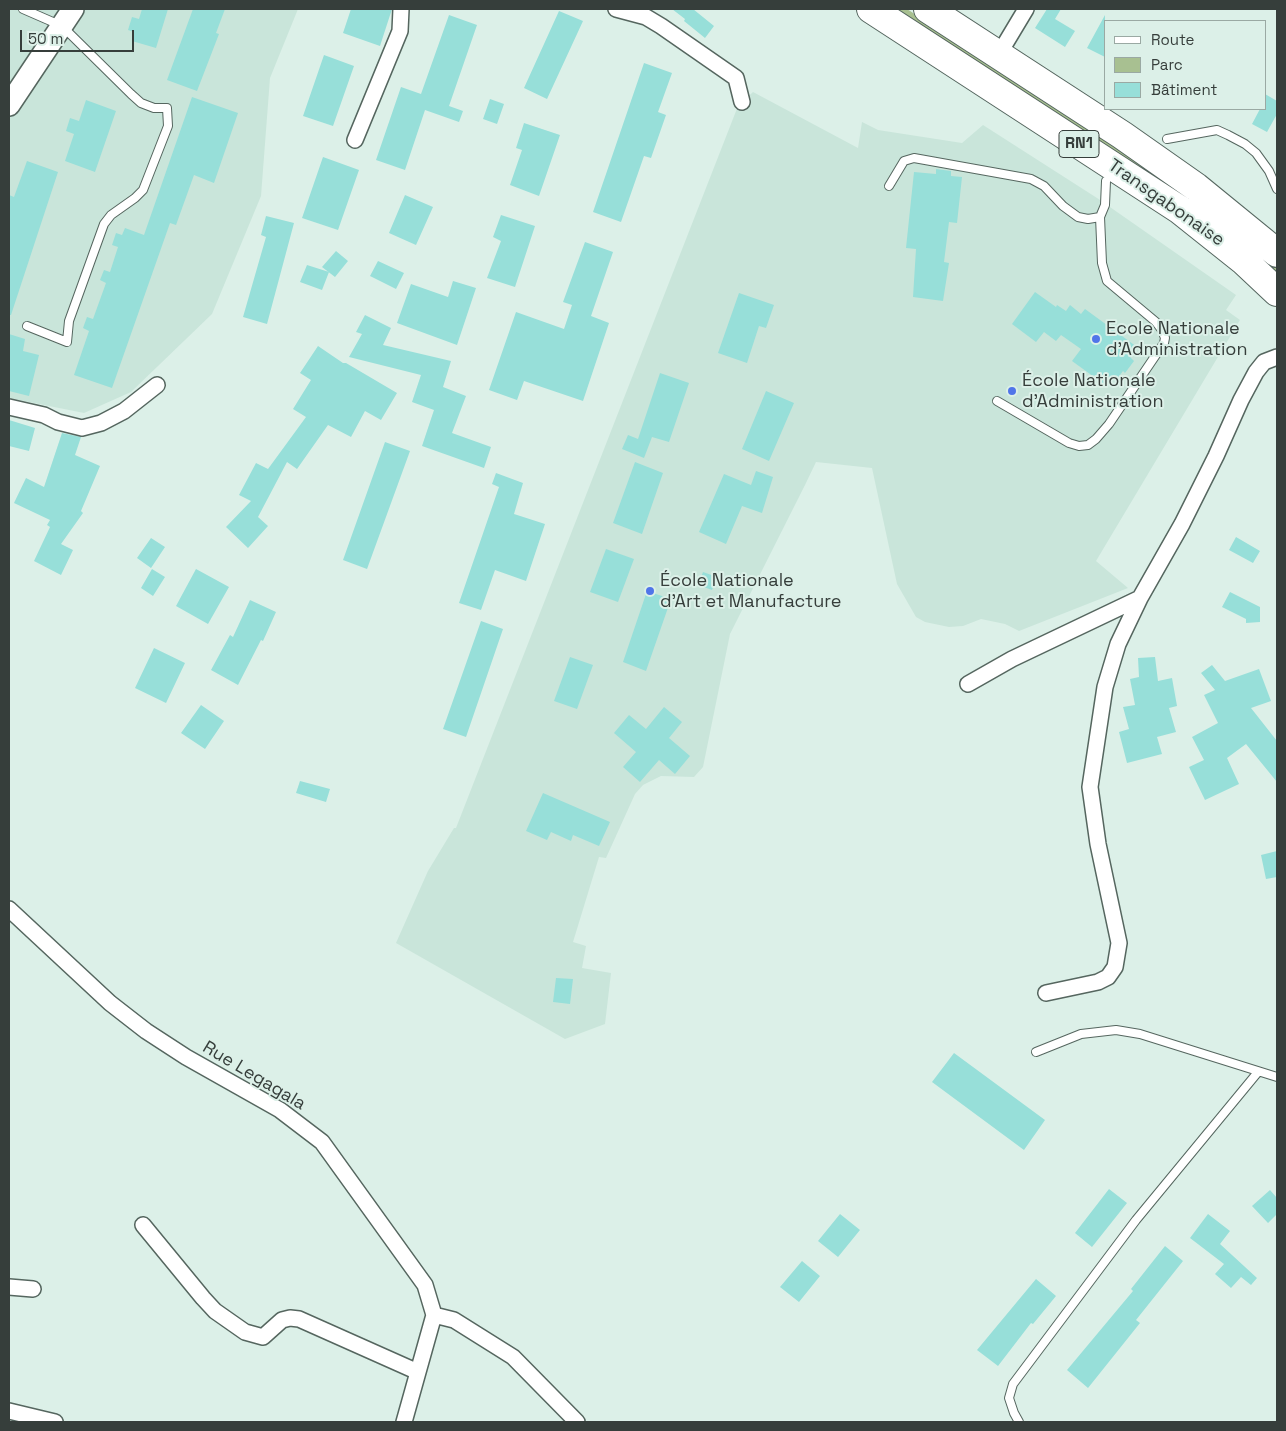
<!DOCTYPE html>
<html>
<head>
<meta charset="utf-8">
<style>
  body { margin:0 }
  #map { position:relative; width:1286px; height:1431px; overflow:hidden; background:#dcf0e8; font-family:"Space Grotesk",sans-serif }
  canvas { display:block }
  .frame { position:absolute; inset:0; border:10px solid #363e3b; pointer-events:none }
  .legend { position:absolute; left:1104px; top:20px; width:162px; height:90px; box-sizing:border-box; background:#dcf0e8; border:1px solid #9aa9a3; margin:0; padding:6px 9px; list-style:none; font-size:15px; color:#363e3b }
  .legend li { display:flex; align-items:center; gap:10px; height:25px }
  .legend b { width:25px; border:1px solid #9aa9a3 }
  .scale { position:absolute; left:20px; top:30px; width:114px; height:22px; box-sizing:border-box; border:2px solid #363e3b; border-top:0; padding-left:6px; font-size:15px; line-height:18px; white-space:nowrap; color:#363e3b; -webkit-text-stroke:4px #dcf0e8; paint-order:stroke }
</style>
</head>
<body>
<div id="map">
<canvas width="1286" height="1431"></canvas>
<div class="frame"></div>
<ul class="legend">
<li><b style="height:6px;background:#fff"></b>Route</li>
<li><b style="height:14px;background:#a8c091"></b>Parc</li>
<li><b style="height:14px;background:#97dfd9"></b>Bâtiment</li>
</ul>
<div class="scale">50 m</div>
</div>
<script>
const context = document.querySelector('canvas').getContext('2d');
context.lineJoin = 'round';
function fillPath(path, color) {
  context.fillStyle = color;
  context.fill(path, 'evenodd');
}
function poly(rows) {
  const path = new Path2D();
  for (const r of rows) {
    path.moveTo(r[0], r[1]);
    for (let i = 2; i < r.length; i += 2) path.lineTo(r[i], r[i + 1]);
  }
  return path;
}
function stroke(path, color, width, dash) {
  context.strokeStyle = color;
  context.lineWidth = width;
  context.lineCap = dash ? 'butt' : 'round';
  context.setLineDash(dash || []);
  context.stroke(path);
}
function write(font, color, halo, rows, align = 'center') {
  context.font = font + ' "Space Grotesk",sans-serif';
  context.lineWidth = 4;
  context.setLineDash([]);
  context.textBaseline = 'middle';
  context.strokeStyle = halo;
  context.fillStyle = color;
  for (const [text, x, y, turn = 0] of rows) {
    context.save();
    context.translate(x, y);
    context.rotate((+turn || 0) * Math.PI / 180);
    context.textAlign = isNaN(turn) ? turn : align;
    if (halo) context.strokeText(text, 0, 0);
    context.fillText(text, 0, 0);
    context.restore();
  }
}
const built = poly([
  [9,9,298,9,270,78,261,196,212,314,131,392,84,413,9,398],
  [753,92,858,148,862,122,878,130,962,143,983,125,1097,198,1236,295,1226,310,1240,320,1096,561,1128,588,1019,631,1005,624,981,619,963,626,949,627,925,622,916,617,897,584,872,468,816,462,805,485,730,634,703,767,694,777,661,776,643,785,635,794,606,858,599,857,573,942,586,946,582,968,611,973,605,1024,565,1039,396,943,428,871,454,828,456,828,738,106]
]);
const green = poly([
  [890,9,907,9,1157,173,1254,248,1277,267,1277,278]
]);
const building = poly([
  [142,9,168,9,156,48,132,41,134,32,128,30,132,17,139,19],
  [193,9,225,9,216,33,219,34,197,91,167,80],
  [351,9,392,9,380,46,343,33],
  [672,9,693,9,714,26,705,38,684,21,685,19],
  [1047,9,1061,9,1055,19,1075,31,1065,47,1035,28],
  [559,11,583,21,547,99,524,88],
  [449,15,477,25,449,106,463,111,459,122,425,110,405,170,376,160,401,87,421,94],
  [1105,15,1105,57,1087,48],
  [324,55,354,66,333,126,303,116],
  [644,63,672,73,658,112,666,115,651,158,644,156,621,222,593,212],
  [1265,94,1277,101,1277,114,1267,132,1252,124,1260,109,1265,109],
  [192,97,238,113,214,183,194,175,176,225,170,223,112,388,74,375,89,331,83,328,87,317,93,319,106,283,100,280,104,270,110,272,118,247,112,245,116,233,122,235,125,228,144,235],
  [490,99,504,104,497,124,483,119],
  [86,100,116,111,95,172,65,161,74,134,66,131,70,118,79,121],
  [524,123,560,135,539,196,510,185,522,150,516,148],
  [323,157,359,170,338,230,302,218],
  [27,161,58,172,11,315,9,315,9,195,14,197],
  [936,169,951,171,951,176,962,177,957,223,949,222,944,262,949,263,943,301,913,297,916,249,906,248,914,172,936,174],
  [405,195,433,207,416,245,389,233],
  [501,215,535,226,515,287,487,278,501,241,493,237],
  [266,216,294,223,267,324,243,317,266,237,261,235],
  [585,242,613,252,591,316,609,323,583,401,524,381,517,400,489,390,516,312,564,329,572,305,563,302],
  [336,251,348,261,335,277,322,267],
  [378,261,404,273,396,289,370,276],
  [307,265,329,272,322,290,300,282],
  [453,281,476,288,457,345,397,323,411,284,448,297],
  [1035,292,1056,307,1057,305,1066,311,1070,305,1081,314,1085,309,1137,347,1130,357,1134,361,1125,373,1123,371,1117,379,1115,378,1108,387,1072,361,1081,349,1061,335,1056,341,1044,332,1036,342,1012,324],
  [739,293,774,305,766,328,759,326,747,363,718,353],
  [365,315,391,328,383,345,451,361,443,387,466,396,452,433,491,447,484,468,422,446,434,410,412,402,421,375,349,357,362,334,356,332],
  [9,334,25,339,23,351,39,355,29,396,9,391],
  [318,346,343,363,346,363,397,393,381,420,365,411,351,437,328,425,297,469,287,462,258,517,268,526,248,548,226,527,251,501,239,495,256,463,268,469,306,417,293,409,311,380,300,373],
  [660,373,689,383,669,442,652,437,644,458,622,449,628,435,638,439],
  [766,391,794,403,769,461,742,449],
  [9,420,35,428,29,451,9,446],
  [62,433,81,437,75,455,100,466,81,511,83,513,61,544,73,550,61,575,34,561,50,527,47,525,50,520,14,503,26,478,44,487],
  [385,442,410,451,367,569,343,560],
  [635,462,663,473,642,534,613,523],
  [756,471,773,477,762,513,742,506,726,544,699,532,724,474,751,485],
  [496,473,523,483,514,514,545,524,526,581,495,570,481,610,459,603,499,487,492,484],
  [1236,537,1260,551,1253,563,1229,550],
  [151,538,165,547,151,568,137,558],
  [606,549,634,559,618,602,590,592],
  [152,569,165,577,153,596,141,588],
  [196,569,229,587,208,624,176,606],
  [703,572,717,577,712,590,698,585],
  [647,591,671,599,646,671,623,662],
  [1230,592,1260,607,1260,622,1246,623,1246,619,1222,607],
  [250,600,276,612,263,641,261,640,238,685,211,670,230,635,233,637],
  [481,621,503,629,466,737,443,729],
  [154,648,185,663,166,703,135,688],
  [570,657,593,665,577,709,554,701],
  [1155,657,1158,681,1172,678,1177,706,1169,708,1176,732,1157,737,1162,754,1127,763,1119,732,1129,729,1123,707,1135,705,1130,679,1139,677,1138,658],
  [1212,665,1225,681,1259,669,1271,701,1251,708,1277,741,1277,782,1246,744,1227,758,1239,784,1205,800,1189,767,1204,760,1192,737,1218,723,1204,695,1215,690,1201,673],
  [201,705,224,721,205,749,181,733],
  [664,707,682,722,669,738,690,756,675,774,659,760,640,782,623,767,636,752,614,733,629,715,646,729],
  [300,781,330,789,326,802,296,793],
  [543,793,610,822,599,846,573,835,571,841,551,832,547,840,526,831],
  [1277,851,1277,877,1266,879,1261,855],
  [556,978,573,979,570,1004,553,1002],
  [954,1053,1045,1120,1024,1150,932,1082],
  [1109,1189,1127,1203,1092,1247,1075,1233],
  [1270,1190,1277,1198,1277,1214,1268,1223,1252,1206],
  [840,1214,860,1230,838,1257,818,1241],
  [1208,1214,1230,1231,1220,1244,1257,1278,1251,1285,1241,1277,1231,1288,1215,1274,1224,1264,1190,1238],
  [1165,1246,1183,1261,1136,1320,1140,1323,1088,1388,1067,1370,1133,1291,1131,1289],
  [802,1261,820,1276,799,1302,780,1287],
  [1036,1279,1056,1296,1033,1324,1031,1323,998,1366,977,1350]
]);
const lane = poly([
  [23,9,62,26,131,94,141,103,154,108,167,108,168,126,143,190,135,198,111,215,104,224,69,321,67,342,27,326],
  [1167,139,1217,130,1228,135,1245,144,1256,153,1269,171,1277,189],
  [889,186,904,161,914,158,1031,179,1044,186,1063,206,1078,217,1088,219,1100,217,1105,205,1106,181],
  [997,401,1069,443,1079,446,1088,445,1096,439,1109,424,1164,343,1165,338,1162,330,1156,322,1107,281,1102,263,1100,217],
  [1036,1052,1081,1034,1116,1030,1140,1034,1277,1077],
  [1019,1422,1014,1413,1009,1398,1013,1384,1136,1220,1258,1072]
]);
const street = poly([
  [616,9,646,17,661,26,736,78,742,102],
  [999,54,1026,9],
  [355,140,400,31,401,9],
  [9,407,44,415,58,422,82,428,101,423,124,411,157,385],
  [968,684,1012,659,1140,598],
  [9,909,110,1003,146,1031,186,1057,280,1110,322,1142,425,1285,434,1315],
  [1046,993,1098,982,1108,977,1115,967,1119,943,1098,844,1090,787,1105,687,1118,644,1140,598,1182,524,1216,456,1241,400,1256,372,1264,362,1277,357],
  [143,1225,203,1298,215,1311,245,1332,263,1337,282,1320,290,1318,299,1319,418,1372],
  [9,1287,33,1289],
  [434,1315,454,1320,513,1357,577,1422],
  [9,1411,55,1422],
  [404,1422,434,1315]
]);
const secondary = poly([
  [9,105,73,9]
]);
const highway = poly([
  [871,9,1180,210,1244,261,1277,292],
  [928,9,1122,135,1196,187,1277,253]
]);
const markers = [
  [1096,339,5,"#5075e9"],
  [1012,391,5,"#5075e9"],
  [650,591,5,"#5075e9"]
];
const shields = [
  [1079,144,40]
];
const shieldNames = [
  ["RN1",1079,144]
];
const streetNames = [
  ["Transgabonaise",1166,203,35],
  ["Rue Legagala",254,1076,31]
];
const poiNames = [
  ["Ecole Nationale",1106,329],
  ["d'Administration",1106,350],
  ["École Nationale",1022,381],
  ["d'Administration",1022,402],
  ["École Nationale",660,581],
  ["d'Art et Manufacture",660,602]
];
fillPath(built, '#c9e5da');
fillPath(green, '#a8c091');
fillPath(building, '#97dfd9');
stroke(lane, '#55665f', 10);
stroke(street, '#55665f', 18);
stroke(secondary, '#55665f', 24);
stroke(highway, '#55665f', 30);
stroke(lane, '#fff', 8);
stroke(street, '#fff', 15);
stroke(secondary, '#fff', 21);
stroke(highway, '#fff', 28);
for (const [x, y, r, color] of markers) {
  const dot = new Path2D();
  dot.arc(x, y, r, 0, 2 * Math.PI);
  context.fillStyle = color;
  context.fill(dot);
  stroke(dot, '#dcf0e8', 2);
}
for (const [x, y, w] of shields) {
  const box = new Path2D();
  box.roundRect(x - w / 2, y - 13.5, w, 27, 4);
  context.fillStyle = '#dcf0e8';
  context.fill(box);
  stroke(box, '#363e3b', 1);
}
write('bold 16px', '#363e3b', null, shieldNames);
write('18px', '#363e3b', '#dcf0e8', streetNames);
write('18px', '#363e3b', '#dcf0e8', poiNames, 'left');
</script>
</body>
</html>
